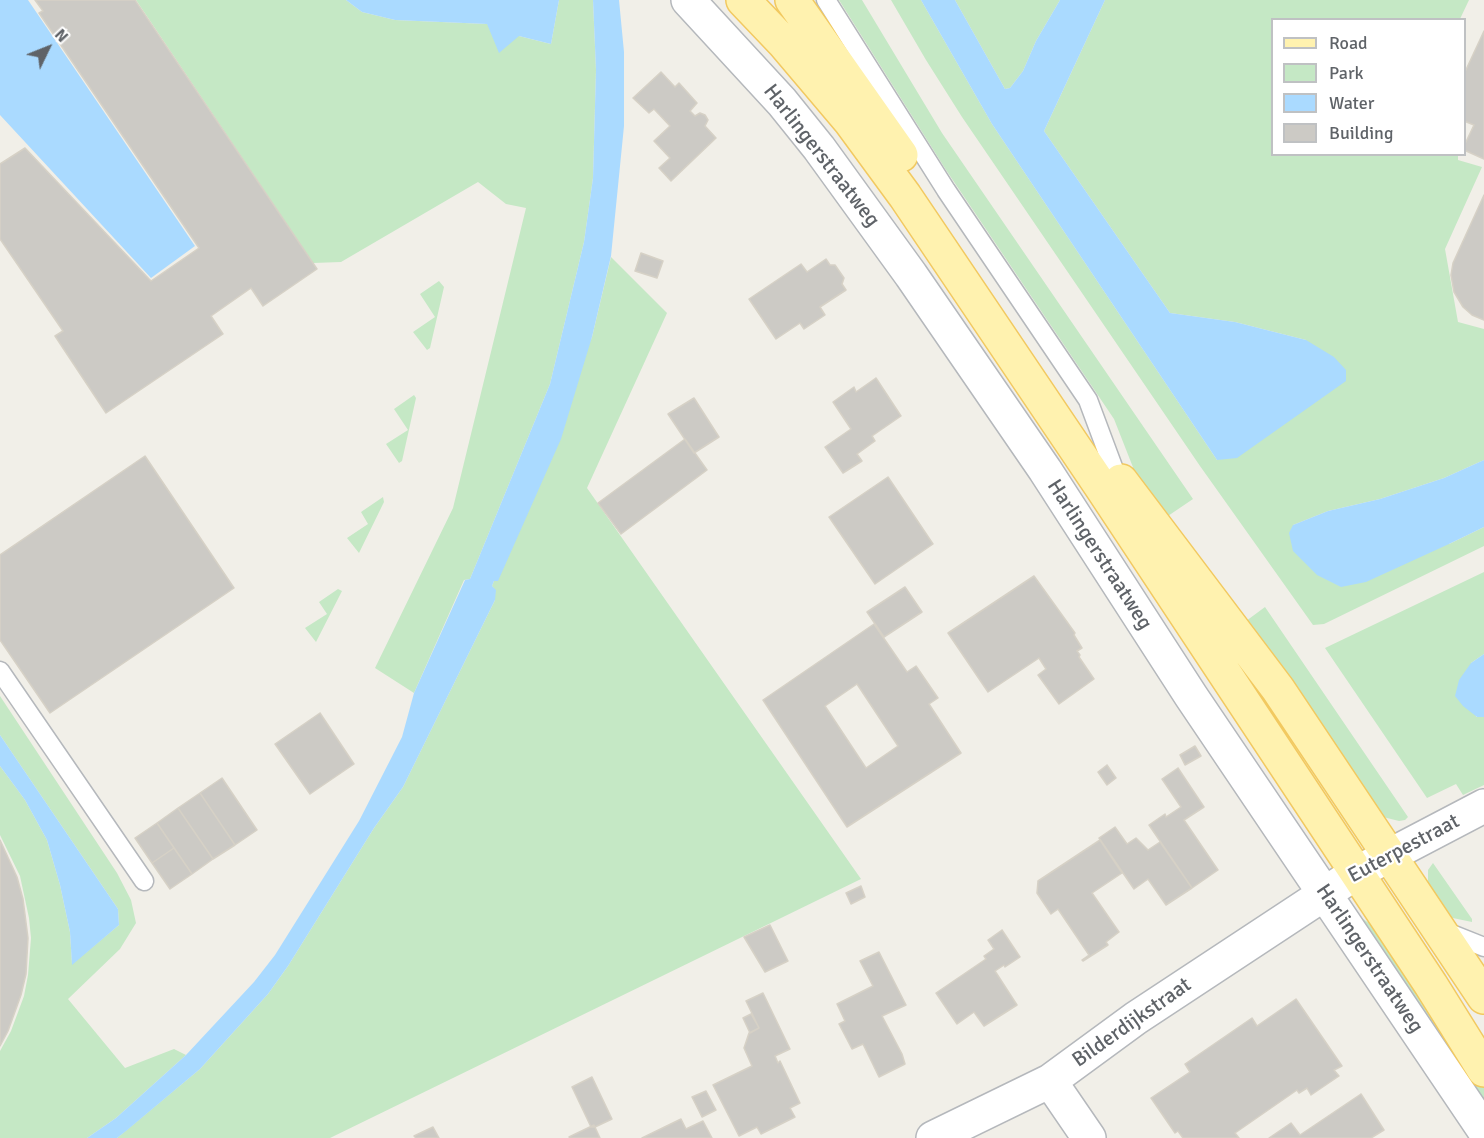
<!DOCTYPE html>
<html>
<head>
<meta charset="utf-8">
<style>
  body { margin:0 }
  #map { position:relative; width:1484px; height:1138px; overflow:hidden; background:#f1efe8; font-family:Signika,sans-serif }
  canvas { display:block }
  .legend { position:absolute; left:1271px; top:18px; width:195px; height:138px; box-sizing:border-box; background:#fff; border:2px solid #bfc1c3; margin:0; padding:8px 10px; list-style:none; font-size:18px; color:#5f6368 }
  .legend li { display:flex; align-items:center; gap:12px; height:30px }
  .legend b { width:30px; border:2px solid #bfc1c3 }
  .north { position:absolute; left:18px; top:18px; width:60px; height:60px; -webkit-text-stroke:4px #fff; paint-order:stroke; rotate:47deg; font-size:16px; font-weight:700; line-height:24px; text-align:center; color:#5f6368 }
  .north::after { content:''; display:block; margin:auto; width:21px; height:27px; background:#5f6368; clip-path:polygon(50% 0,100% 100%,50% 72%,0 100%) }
</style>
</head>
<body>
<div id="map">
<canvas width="1484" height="1138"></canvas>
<ul class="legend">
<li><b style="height:8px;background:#fff2af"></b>Road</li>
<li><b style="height:16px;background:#c5e8c5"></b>Park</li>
<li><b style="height:16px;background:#aadaff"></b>Water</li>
<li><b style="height:16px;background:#cccac5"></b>Building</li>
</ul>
<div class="north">N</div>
</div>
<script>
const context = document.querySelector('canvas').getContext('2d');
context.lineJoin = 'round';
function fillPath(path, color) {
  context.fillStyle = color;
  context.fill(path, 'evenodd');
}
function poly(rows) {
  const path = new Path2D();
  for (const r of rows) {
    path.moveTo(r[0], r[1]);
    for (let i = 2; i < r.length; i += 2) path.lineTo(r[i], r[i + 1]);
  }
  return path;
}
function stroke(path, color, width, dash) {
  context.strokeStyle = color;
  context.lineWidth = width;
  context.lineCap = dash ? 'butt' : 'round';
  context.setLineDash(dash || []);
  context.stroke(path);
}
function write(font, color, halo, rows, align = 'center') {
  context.font = font + ' Signika,sans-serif';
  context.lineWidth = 4.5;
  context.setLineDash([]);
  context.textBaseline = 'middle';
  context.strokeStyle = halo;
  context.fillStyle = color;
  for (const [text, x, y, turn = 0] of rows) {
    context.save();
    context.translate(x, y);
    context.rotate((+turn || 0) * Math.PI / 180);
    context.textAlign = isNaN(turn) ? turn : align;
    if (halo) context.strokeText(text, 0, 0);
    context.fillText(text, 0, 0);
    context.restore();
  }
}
const green = poly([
  [136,0,346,0,362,12,395,20,487,24,519,36,551,44,559,0,593,0,596,70,593,178,584,242,550,384,470,579,464,580,414,693,375,668,453,508,526,208,506,204,478,182,341,262,313,263],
  [839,0,862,0,942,133,1193,499,1165,518,1138,480,1114,419,946,170],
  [891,0,921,0,992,124,1217,460,1306,340,1235,322,1170,313,1044,131,1105,0,1469,0,1460,19,1272,20,1272,154,1458,155,1458,160,1482,167,1445,249,1458,322,1484,329,1484,460,1444,478,1380,499,1328,511,1293,525,1449,544,1484,527,1484,546,1324,624,1313,625,1200,466,962,117,926,60],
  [955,0,1060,0,1036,41,1023,71,1010,88,1005,89],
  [611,257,667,313,587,488,861,879,330,1138,117,1138,200,1069,268,994,288,966,374,828,403,787,495,600,495,590,492,586,494,581,592,337],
  [439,281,444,287,430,348,427,350,413,332,435,317,420,294],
  [414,395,416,398,402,461,399,463,386,444,408,430,394,409],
  [383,497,384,502,359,553,347,538,368,524,361,512],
  [1484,572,1484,654,1471,663,1476,717,1484,717,1484,785,1463,795,1456,784,1427,798,1325,648],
  [338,589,342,591,316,642,305,628,327,614,319,602],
  [1265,607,1408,817,1405,820,1399,821,1383,817,1242,624],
  [0,696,117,873,131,900,136,923,120,949,68,999,125,1068,174,1049,186,1055,116,1118,87,1138,0,1138,0,1051,11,1031,24,996,28,975,31,938,29,918,20,876,0,835,0,766,25,800,47,840,60,885,70,932,72,964,119,925,118,909,0,735],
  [1433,863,1472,919,1472,922,1448,917,1428,889,1428,870],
  [1359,916,1377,929,1482,1085,1484,1088,1484,1114]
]);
const water = poly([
  [0,0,28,0,195,246,151,278,0,115],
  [346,0,559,0,551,44,519,36,499,53,487,24,395,20,362,12],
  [593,0,619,0,624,52,624,126,611,256,592,337,561,439,498,581,494,581,492,586,496,590,495,600,403,787,374,828,288,966,268,994,200,1069,126,1131,117,1138,87,1138,116,1118,186,1055,254,982,275,955,359,821,402,737,414,693,465,580,470,579,550,384,584,242,593,178,596,70],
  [921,0,955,0,1005,89,1010,88,1023,71,1036,41,1060,0,1105,0,1044,131,1170,313,1235,322,1306,340,1334,357,1346,370,1346,381,1237,458,1217,460,992,124],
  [1484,460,1484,527,1449,544,1366,582,1341,587,1317,575,1293,551,1289,533,1293,525,1328,511,1380,499,1444,478],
  [1484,654,1484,717,1477,717,1463,706,1455,696,1459,680,1471,663],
  [0,735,118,909,119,925,72,965,70,932,60,885,47,840,25,800,0,766]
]);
const building = poly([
  [35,0,135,0,317,269,263,306,251,288,211,316,223,334,106,413,55,336,63,331,0,239,0,164,25,148,151,281,199,248,39,13,43,11,35,0],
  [1484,31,1484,159,1464,150,1464,146,1474,125,1464,121,1464,74,1484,31],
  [661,72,675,87,679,83,697,103,690,111,695,116,700,113,705,115,708,120,705,126,716,138,671,181,659,168,670,158,654,141,670,126,654,109,649,113,633,98,661,72],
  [1484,195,1484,320,1472,315,1463,307,1454,292,1451,275,1453,263,1484,195],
  [641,253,663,261,657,278,635,271,641,253],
  [826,259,830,265,835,265,844,278,842,284,846,290,820,307,825,315,804,329,800,323,776,339,749,299,801,264,807,272,826,259],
  [876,378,901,416,872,436,875,441,857,454,862,461,843,473,825,447,851,429,833,402,854,387,856,392,876,378],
  [694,398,719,437,694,453,668,414,694,398],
  [685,439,707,470,621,534,598,503,685,439],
  [145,456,234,588,50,713,0,640,0,555,145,456],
  [888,477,933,544,875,584,829,517,888,477],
  [1034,576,1075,633,1074,635,1082,648,1077,651,1080,655,1079,657,1094,679,1059,704,1038,675,1046,669,1039,658,988,692,948,633,1034,576],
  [905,587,922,612,884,637,867,612,905,587],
  [874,624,907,672,916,666,938,698,929,704,961,753,847,827,763,700,874,624],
  [857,684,898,746,866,768,825,706,857,684],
  [320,713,354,764,310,794,275,744,320,713],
  [1195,746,1201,756,1185,765,1180,755,1195,746],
  [1107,765,1116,778,1107,785,1098,772,1107,765],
  [1178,768,1204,807,1184,820,1218,870,1192,888,1149,825,1165,814,1166,817,1181,807,1162,779,1178,768],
  [222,778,257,830,235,845,200,793,222,778],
  [200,793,235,845,213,859,178,808,200,793],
  [178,808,213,859,192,874,157,823,178,808],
  [157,823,174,848,152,863,135,838,157,823],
  [1115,827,1127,844,1136,838,1148,850,1160,842,1192,888,1166,905,1148,879,1134,889,1099,838,1115,827],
  [0,840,17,877,23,899,28,938,26,974,21,995,8,1031,0,1046,0,840],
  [1100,840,1122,873,1092,893,1119,932,1106,942,1108,945,1083,961,1082,960,1089,955,1058,909,1051,914,1037,893,1038,881,1100,840],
  [174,848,192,874,170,889,152,863,174,848],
  [861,886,865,897,851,904,846,893,861,886],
  [770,925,788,961,765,972,744,937,770,925],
  [1002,930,1020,957,1005,967,1004,965,995,971,1017,1005,984,1026,974,1012,957,1024,936,993,986,959,984,956,994,949,988,940,1002,930],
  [879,952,906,1005,882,1016,902,1054,905,1064,879,1077,863,1044,852,1049,839,1024,845,1021,837,1004,873,986,860,961,879,952],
  [763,993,790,1049,775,1056,778,1063,780,1061,800,1103,790,1108,795,1117,761,1134,757,1127,739,1136,713,1085,752,1066,744,1048,749,1033,759,1028,746,1001,763,993],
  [1296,999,1342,1066,1334,1070,1339,1076,1311,1095,1307,1088,1299,1093,1297,1090,1235,1133,1239,1138,1183,1138,1178,1131,1175,1133,1151,1098,1190,1072,1185,1064,1252,1018,1257,1026,1296,999],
  [751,1014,759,1028,750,1033,743,1018,751,1014],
  [592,1077,612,1119,595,1127,591,1127,572,1087,592,1077],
  [706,1091,716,1110,702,1117,692,1097,706,1091],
  [1361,1094,1384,1130,1371,1138,1269,1138,1291,1123,1300,1135,1361,1094],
  [681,1119,686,1129,703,1121,712,1138,642,1138,681,1119],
  [594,1125,600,1138,570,1138,569,1137,594,1125],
  [433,1127,439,1138,416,1138,414,1136,433,1127]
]);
const lane = poly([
  [826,0,946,190,1088,400,1116,475],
  [0,671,144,881],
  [1444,931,1484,947]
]);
const street = poly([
  [688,0,782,102,819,148,911,275,1045,470,1191,696,1484,1130],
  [1050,1081,1089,1138],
  [933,1138,1050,1081,1136,1018,1356,873,1484,806]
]);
const primary = poly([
  [743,0,784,43,850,121,905,196,1102,488,1431,985,1484,1070],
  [792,0,901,155],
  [1121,481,1278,689,1484,997]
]);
const streetNames = [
  ["Harlingerstraatweg",821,156,52],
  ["Harlingerstraatweg",1099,555,57],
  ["Euterpestraat",1404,849,-28],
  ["Harlingerstraatweg",1369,959,56],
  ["Bilderdijkstraat",1132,1023,-35]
];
fillPath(green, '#c5e8c5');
fillPath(water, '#aadaff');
fillPath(building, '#cccac5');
stroke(building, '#d6d1c6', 1.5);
stroke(lane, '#b5b8bc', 21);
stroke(street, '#b5b8bc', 36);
stroke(primary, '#f2c960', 36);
stroke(lane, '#fff', 18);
stroke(street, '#fff', 33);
stroke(primary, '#fff2af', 33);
write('21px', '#5f6368', '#fff', streetNames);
</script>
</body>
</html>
